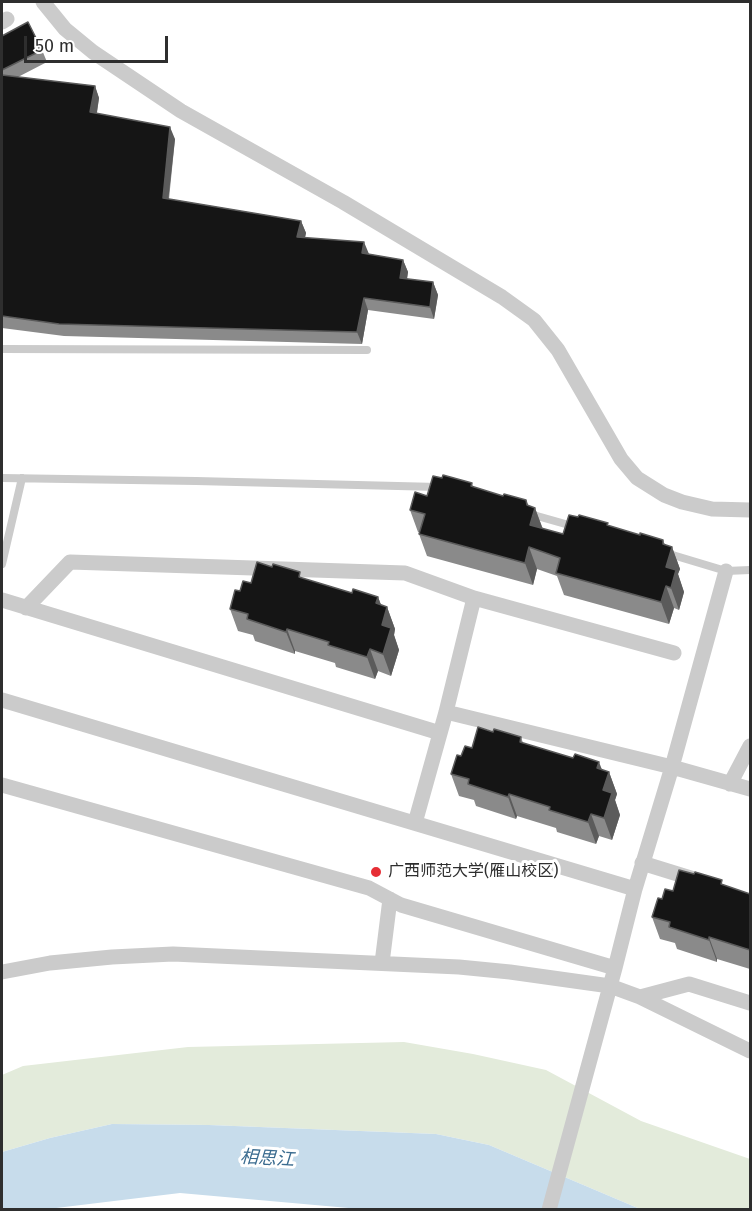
<!DOCTYPE html>
<html>
<head>
<meta charset="utf-8">
<style>
  body { margin:0 }
  #map { position:relative; width:752px; height:1211px; overflow:hidden; background:#fff; font-family:"Fira Sans",sans-serif }
  canvas { display:block }
  .frame { position:absolute; inset:0; border:3px solid #2e2e2e; pointer-events:none }
  .scale { position:absolute; left:24px; top:36px; width:144px; height:27px; box-sizing:border-box; border:3px solid #2e2e2e; border-top:0; padding-left:8px; font-size:18px; line-height:21px; white-space:nowrap; color:#2e2e2e; -webkit-text-stroke:4px #fff; paint-order:stroke }
</style>
</head>
<body>
<div id="map">
<canvas width="752" height="1211"></canvas>
<div class="frame"></div>
<div class="scale">50 m</div>
</div>
<script>
const context = document.querySelector('canvas').getContext('2d');
context.lineJoin = 'round';
function fillPath(path, color) {
  context.fillStyle = color;
  context.fill(path, 'evenodd');
}
function poly(rows) {
  const path = new Path2D();
  for (const r of rows) {
    path.moveTo(r[0], r[1]);
    for (let i = 2; i < r.length; i += 2) path.lineTo(r[i], r[i + 1]);
  }
  return path;
}
function stroke(path, color, width, dash) {
  context.strokeStyle = color;
  context.lineWidth = width;
  context.lineCap = dash ? 'butt' : 'round';
  context.setLineDash(dash || []);
  context.stroke(path);
}
function write(font, color, halo, rows, align = 'center') {
  context.font = font + ' "Fira Sans","Noto Sans SC",sans-serif';
  context.lineWidth = 6;
  context.setLineDash([]);
  context.textBaseline = 'middle';
  context.strokeStyle = halo;
  context.fillStyle = color;
  for (const [text, x, y, turn = 0] of rows) {
    context.save();
    context.translate(x, y);
    context.rotate((+turn || 0) * Math.PI / 180);
    context.textAlign = isNaN(turn) ? turn : align;
    if (halo) context.strokeText(text, 0, 0);
    context.fillText(text, 0, 0);
    context.restore();
  }
}
const green = poly([
  [404,1042,473,1054,546,1070,641,1121,750,1159,750,1209,640,1209,489,1145,436,1134,209,1125,112,1124,50,1138,2,1152,2,1075,23,1066,188,1047]
]);
const water = poly([
  [112,1124,209,1125,436,1134,489,1145,640,1209,371,1210,180,1193,48,1209,2,1209,2,1152,50,1138]
]);
const service = poly([
  [2,349,367,350],
  [2,478,196,481,438,487],
  [530,514,576,527],
  [666,553,726,571,750,570],
  [2,564,22,478]
]);
const minor = poly([
  [43,2,65,29,93,52,181,111,343,202,502,297,534,320,558,350,621,459,637,478,664,495,682,502,712,509,750,510],
  [2,22,7,19],
  [2,600,440,733],
  [26,608,70,562,405,573,474,598],
  [2,700,635,889],
  [446,712,672,767,750,789],
  [730,784,750,746],
  [2,785,369,888,401,905,615,968],
  [415,823,446,712,474,598,674,653],
  [642,863,697,880],
  [382,963,390,899],
  [2,972,50,963,112,957,173,954,459,967,510,972,610,986,640,997,750,1051],
  [640,997,689,984,750,1003],
  [549,1210,615,968,635,889,672,767,726,571]
]);
const wall = poly([
  [2,36,42,50,47,62,18,77,95,86,99,98,97,113,175,139,169,199,301,221,306,233,305,238,369,254,403,260,408,272,407,279,433,282,438,295,434,319,368,310,362,344,64,336,2,328],
  [442,478,472,483,473,487,535,508,543,529,563,534,609,526,672,547,680,569,678,574,684,592,679,610,674,608,669,624,564,595,557,576,537,569,533,585,427,556,419,534,419,532,418,532,410,510,427,496],
  [302,578,352,593,378,597,381,605,387,607,395,629,394,635,399,650,391,676,378,671,375,679,336,667,335,663,295,651,295,654,255,641,253,635,238,631,230,609,240,591,251,583],
  [493,732,521,737,523,743,609,772,617,794,615,800,620,815,612,840,599,836,596,844,557,832,556,828,517,816,516,819,476,806,474,800,459,796,451,774,472,748],
  [724,886,750,894,750,969,717,959,717,962,677,949,675,943,660,939,652,917,662,899,673,891]
]);
const shadedWall = poly([
  [95,86,99,98,95,124,90,112],
  [170,127,175,139,167,211,163,198],
  [301,221,306,233,302,249,297,237],
  [364,242,369,254,362,253],
  [403,260,408,272,405,291,400,278],
  [433,282,438,295,434,319,430,307],
  [364,298,368,310,362,344,357,332],
  [526,500,533,517,535,508,543,530,530,525],
  [663,540,669,556,672,547,680,569,678,574,684,592,679,610,671,588,666,567],
  [529,547,537,569,533,585,525,563],
  [666,586,674,608,669,624,661,602],
  [378,597,385,615,387,607,395,629,394,635,399,650,391,676,383,654,382,625,376,603],
  [287,629,295,651,295,654,286,632],
  [370,649,378,671,375,679,367,657],
  [599,762,606,780,609,772,617,794,615,800,620,815,612,840,604,818,603,790,597,768],
  [509,794,517,816,516,819,508,797],
  [591,814,599,836,596,844,588,822],
  [709,937,717,959,717,962,709,940]
]);
const building = poly([
  [28,22,42,50,2,70,2,36,28,22],
  [2,75,95,86,90,112,170,127,163,198,301,221,297,237,364,242,362,253,403,260,400,278,433,282,430,307,364,298,357,332,59,324,2,316,2,75],
  [443,475,472,483,471,486,503,496,504,494,526,500,527,505,535,508,530,525,563,534,569,515,578,517,579,515,608,523,607,525,640,535,640,533,663,540,663,544,672,547,666,567,676,570,671,588,666,586,661,602,556,573,560,558,529,547,525,563,419,534,425,514,410,510,415,492,427,496,433,476,442,478,443,475],
  [257,562,272,567,273,564,300,572,299,577,352,593,353,589,378,597,376,603,387,607,382,625,391,628,383,654,370,649,367,657,328,645,329,642,287,629,286,632,247,619,248,614,230,609,235,590,240,591,243,581,251,583,257,562],
  [478,727,493,732,494,729,521,737,520,742,573,758,575,754,599,762,597,768,609,772,603,790,612,793,604,818,591,814,588,822,549,810,550,807,509,794,508,797,468,784,469,779,451,774,457,755,461,756,465,746,472,748,478,727],
  [679,870,694,874,695,872,722,880,721,884,750,894,750,950,709,937,709,940,669,927,670,922,652,917,658,898,662,899,665,889,673,891,679,870]
]);
const markers = [
  [376,872,6,"#e62e35"]
];
const poiNames = [
  ["广西师范大学(雁山校区)",388,872]
];
const waterNames = [
  ["相思江",267,1159,3]
];
fillPath(green, '#e3ebdb');
fillPath(water, '#c7dceb');
stroke(service, '#cbcbcb', 8);
stroke(minor, '#cbcbcb', 15);
fillPath(wall, '#8a8a8a');
fillPath(shadedWall, '#5b5b5b');
fillPath(building, '#151515');
stroke(building, '#5b5b5b', 1.5);
for (const [x, y, r, color] of markers) {
  const dot = new Path2D();
  dot.arc(x, y, r, 0, 2 * Math.PI);
  context.fillStyle = color;
  context.fill(dot);
  stroke(dot, '#fff', 2);
}
write('16px', '#2e2e2e', '#fff', poiNames, 'left');
write('italic 18px', '#3b6c90', '#fff', waterNames);
</script>
</body>
</html>
